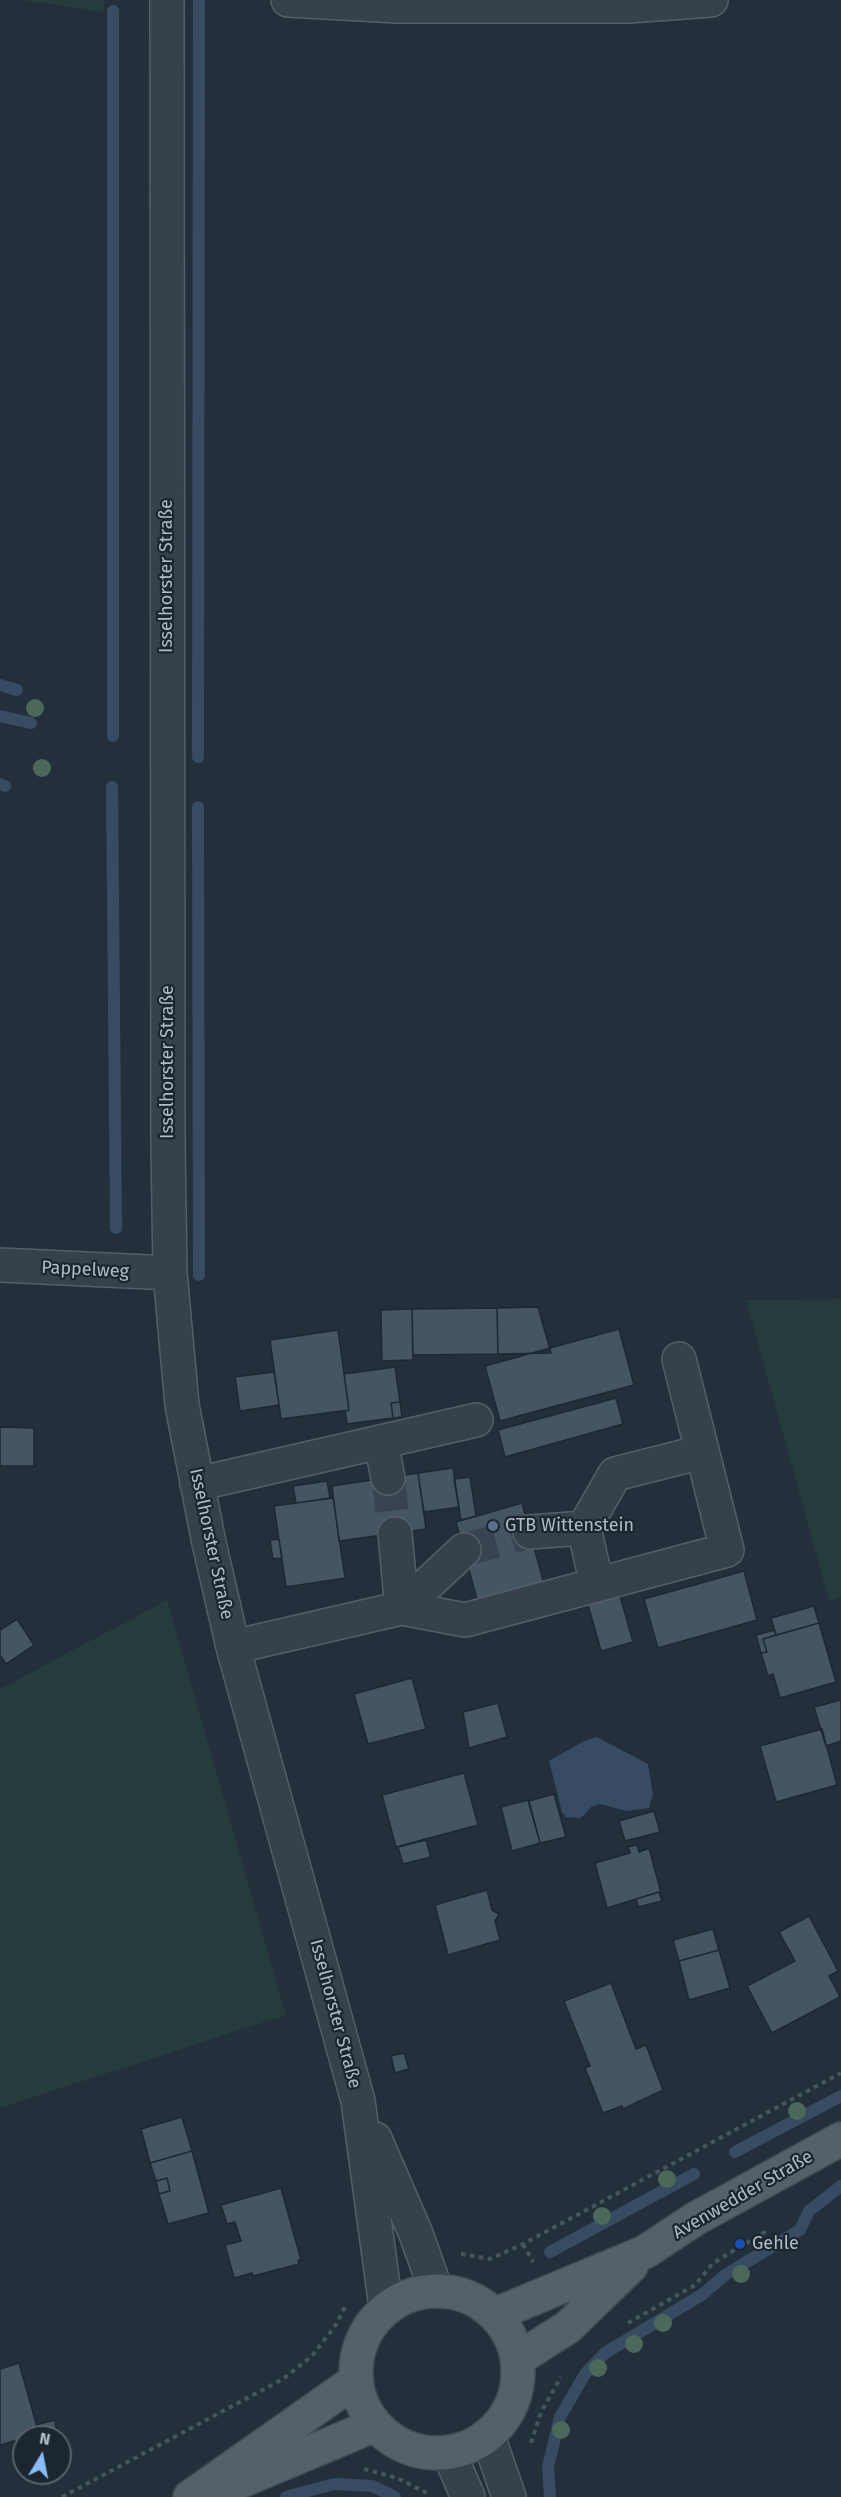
<!DOCTYPE html>
<html>
<head>
<meta charset="utf-8">
<style>
  body { margin:0 }
  #map { position:relative; width:841px; height:2497px; overflow:hidden; background:#232f3b; font-family:"Fira Sans",sans-serif }
  canvas { display:block }
  .north { position:absolute; left:12px; top:2425px; width:60px; height:60px; box-sizing:border-box; background:#1c2630; border:2px solid #58626c; border-radius:50%; rotate:10deg; font-size:16px; font-weight:700; line-height:24px; text-align:center; color:#b2bcc7 }
  .north::after { content:''; display:block; margin:auto; width:21px; height:27px; background:#89bbf6; clip-path:polygon(50% 0,100% 100%,50% 72%,0 100%) }
</style>
</head>
<body>
<div id="map">
<canvas width="841" height="2497"></canvas>
<div class="north">N</div>
</div>
<script>
const context = document.querySelector('canvas').getContext('2d');
context.lineJoin = 'round';
function fillPath(path, color) {
  context.fillStyle = color;
  context.fill(path, 'evenodd');
}
function poly(rows) {
  const path = new Path2D();
  for (const r of rows) {
    if (r.length === 3) {
      path.moveTo(r[0] + r[2], r[1]);
      path.arc(r[0], r[1], r[2], 0, 2 * Math.PI);
      continue;
    }
    path.moveTo(r[0], r[1]);
    for (let i = 2; i < r.length; i += 2) path.lineTo(r[i], r[i + 1]);
  }
  return path;
}
function stroke(path, color, width, dash) {
  context.strokeStyle = color;
  context.lineWidth = width;
  context.lineCap = dash ? 'butt' : 'round';
  context.setLineDash(dash || []);
  context.stroke(path);
}
function write(font, color, halo, rows, align = 'center') {
  context.font = font + ' "Fira Sans",sans-serif';
  context.lineWidth = 4.5;
  context.setLineDash([]);
  context.textBaseline = 'middle';
  context.strokeStyle = halo;
  context.fillStyle = color;
  for (const [text, x, y, turn = 0] of rows) {
    context.save();
    context.translate(x, y);
    context.rotate((+turn || 0) * Math.PI / 180);
    context.textAlign = isNaN(turn) ? turn : align;
    if (halo) context.strokeText(text, 0, 0);
    context.fillText(text, 0, 0);
    context.restore();
  }
}
const green = poly([
  [21,0,104,0,104,12],
  [841,1299,841,1597,829,1601,746,1300],
  [167,1600,286,2015,0,2108,0,1689]
]);
const water = poly([
  [597,1737,648,1764,653,1795,649,1808,626,1811,600,1804,591,1807,583,1816,579,1818,566,1817,562,1812,549,1761,584,1741]
]);
const stream = poly([
  [0,685,17,690],
  [0,716,31,723],
  [113,736,113,11],
  [198,757,199,0],
  [0,784,5,786],
  [112,787,116,1228],
  [198,807,199,1275],
  [735,2152,841,2096],
  [550,2252,694,2174],
  [286,2497,334,2484,372,2486,395,2497],
  [550,2497,548,2467,560,2417,585,2374,605,2353,703,2294,725,2275,800,2230,809,2211,841,2186]
]);
const building = poly([
  [538,1307,551,1353,498,1354,497,1308,538,1307],
  [497,1308,498,1354,413,1355,412,1309,497,1308],
  [412,1309,413,1360,382,1361,381,1310,412,1309],
  [619,1329,634,1385,500,1421,485,1366,619,1329],
  [338,1330,349,1410,281,1419,270,1340,338,1330],
  [395,1367,400,1402,391,1403,393,1418,347,1424,345,1411,349,1410,344,1374,395,1367],
  [274,1372,279,1405,240,1411,235,1377,274,1372],
  [616,1398,623,1424,505,1457,498,1430,616,1398],
  [400,1402,402,1417,393,1418,391,1403,400,1402],
  [0,1427,34,1428,34,1466,0,1466,0,1427],
  [453,1468,459,1507,424,1512,418,1473,453,1468],
  [418,1473,426,1529,339,1541,332,1486,418,1473],
  [470,1477,476,1516,461,1520,454,1479,470,1477],
  [327,1481,330,1498,296,1503,293,1486,327,1481],
  [333,1498,345,1578,286,1587,274,1506,333,1498],
  [522,1503,544,1584,478,1603,456,1522,522,1503],
  [279,1539,282,1558,273,1559,270,1540,279,1539],
  [744,1571,757,1620,658,1648,644,1599,744,1571],
  [619,1592,633,1642,601,1651,587,1601,619,1592],
  [814,1606,819,1623,776,1635,771,1618,814,1606],
  [17,1619,34,1645,6,1664,0,1655,0,1630,17,1619],
  [819,1623,836,1682,780,1698,773,1674,768,1676,761,1653,767,1652,763,1639,819,1623],
  [775,1630,776,1635,763,1639,767,1652,761,1653,756,1635,775,1630],
  [412,1678,426,1729,368,1744,354,1694,412,1678],
  [841,1700,841,1741,826,1746,814,1707,841,1700],
  [498,1703,507,1737,469,1748,463,1712,498,1703],
  [822,1729,837,1785,776,1802,760,1746,822,1729],
  [464,1773,478,1825,396,1847,382,1795,464,1773],
  [554,1794,566,1837,540,1843,529,1801,554,1794],
  [528,1800,540,1843,512,1851,501,1807,528,1800],
  [654,1811,660,1832,625,1841,619,1821,654,1811],
  [426,1840,431,1857,403,1864,398,1847,426,1840],
  [637,1845,639,1852,649,1848,663,1900,659,1892,607,1908,595,1863,630,1853,628,1847,637,1845],
  [487,1890,492,1910,499,1914,495,1921,500,1940,448,1955,435,1905,487,1890],
  [659,1892,662,1901,638,1907,636,1899,659,1892],
  [809,1916,838,1971,829,1976,840,1997,772,2033,747,1986,795,1961,779,1932,809,1916],
  [713,1929,719,1950,679,1961,673,1940,713,1929],
  [719,1950,730,1988,689,2000,679,1961,719,1950],
  [611,1983,636,2049,646,2045,663,2090,623,2109,622,2106,603,2113,585,2068,590,2066,564,2001,611,1983],
  [404,2053,409,2069,395,2073,391,2056,404,2053],
  [182,2117,192,2151,150,2163,141,2129,182,2117],
  [192,2151,209,2213,168,2224,159,2194,170,2191,167,2178,156,2181,150,2163,192,2151],
  [167,2178,170,2191,159,2194,156,2181,167,2178],
  [281,2188,301,2260,298,2260,299,2264,253,2276,252,2273,234,2278,225,2245,241,2241,235,2222,227,2224,221,2205,281,2188],
  [19,2363,39,2434,0,2445,0,2369,19,2363],
  [55,2420,57,2437,28,2437,39,2434,36,2425,55,2420]
]);
const minorTunnel = poly([
  [388,1478,395,1534],
  [464,1550,530,1532]
]);
const path = poly([
  [523,2244,533,2262],
  [461,2254,490,2259,523,2244,841,2073],
  [628,2323,695,2285,713,2263,768,2230],
  [531,2443,541,2412,561,2377],
  [364,2469,397,2478,427,2493],
  [62,2497,283,2379,312,2356,335,2326,347,2303]
]);
const minor = poly([
  [167,0,168,1144,170,1273,182,1405,209,1543,233,1647,358,2101,386,2307],
  [288,0,397,6,629,6,711,0],
  [0,1265,170,1273],
  [381,1442,388,1478],
  [197,1484,476,1420],
  [584,1528,597,1585],
  [530,1532,584,1528,615,1474,702,1452],
  [395,1534,402,1608],
  [402,1608,464,1550],
  [233,1647,402,1608,465,1620,727,1550,679,1359],
  [375,2139,416,2234,436,2290],
  [488,2436,509,2497],
  [449,2453,468,2497]
]);
const major = poly([
  [437,2372,81],
  [496,2314,645,2252,695,2219,841,2139],
  [518,2359,568,2327,631,2266],
  [227,2487,375,2425],
  [190,2497,355,2381]
]);
const trees = [
  [35,708],
  [42,768],
  [797,2111],
  [667,2179],
  [602,2216],
  [741,2274],
  [663,2323],
  [634,2344],
  [598,2368],
  [561,2430]
];
const markers = [
  [493,1526,6,"#5c6f8a"],
  [740,2244,6,"#1a4fb4"]
];
const streetNames = [
  ["Isselhorster Straße",167,576,-90],
  ["Isselhorster Straße",168,1062,-90],
  ["Pappelweg",85,1270,3],
  ["Isselhorster Straße",211,1544,78],
  ["Isselhorster Straße",335,2014,75],
  ["Avenwedder Straße",743,2195,-30]
];
const poiNames = [
  ["GTB Wittenstein",505,1526],
  ["Gehle",752,2244]
];
fillPath(green, '#253b3c');
fillPath(water, '#374c62');
stroke(stream, '#374c62', 12);
fillPath(building, '#465562');
stroke(building, '#1e2832', 1.5);
stroke(minorTunnel, '#384450', 33, [33, 16]);
stroke(minor, '#555f69', 36);
stroke(major, '#404a54', 36);
stroke(path, '#435859', 4, [4.5, 4.5]);
stroke(minor, '#37414b', 33);
stroke(major, '#55606b', 33);
context.fillStyle = '#4a6959';
for (const [x, y] of trees) {
  context.beginPath();
  context.arc(x, y, 9, 0, 2 * Math.PI);
  context.fill();
}
for (const [x, y, r, color] of markers) {
  const dot = new Path2D();
  dot.arc(x, y, r, 0, 2 * Math.PI);
  context.fillStyle = color;
  context.fill(dot);
  stroke(dot, '#1c2630', 2);
}
write('18px', '#b2bcc7', '#1c2630', streetNames);
write('18px', '#b2bcc7', '#1c2630', poiNames, 'left');
</script>
</body>
</html>
